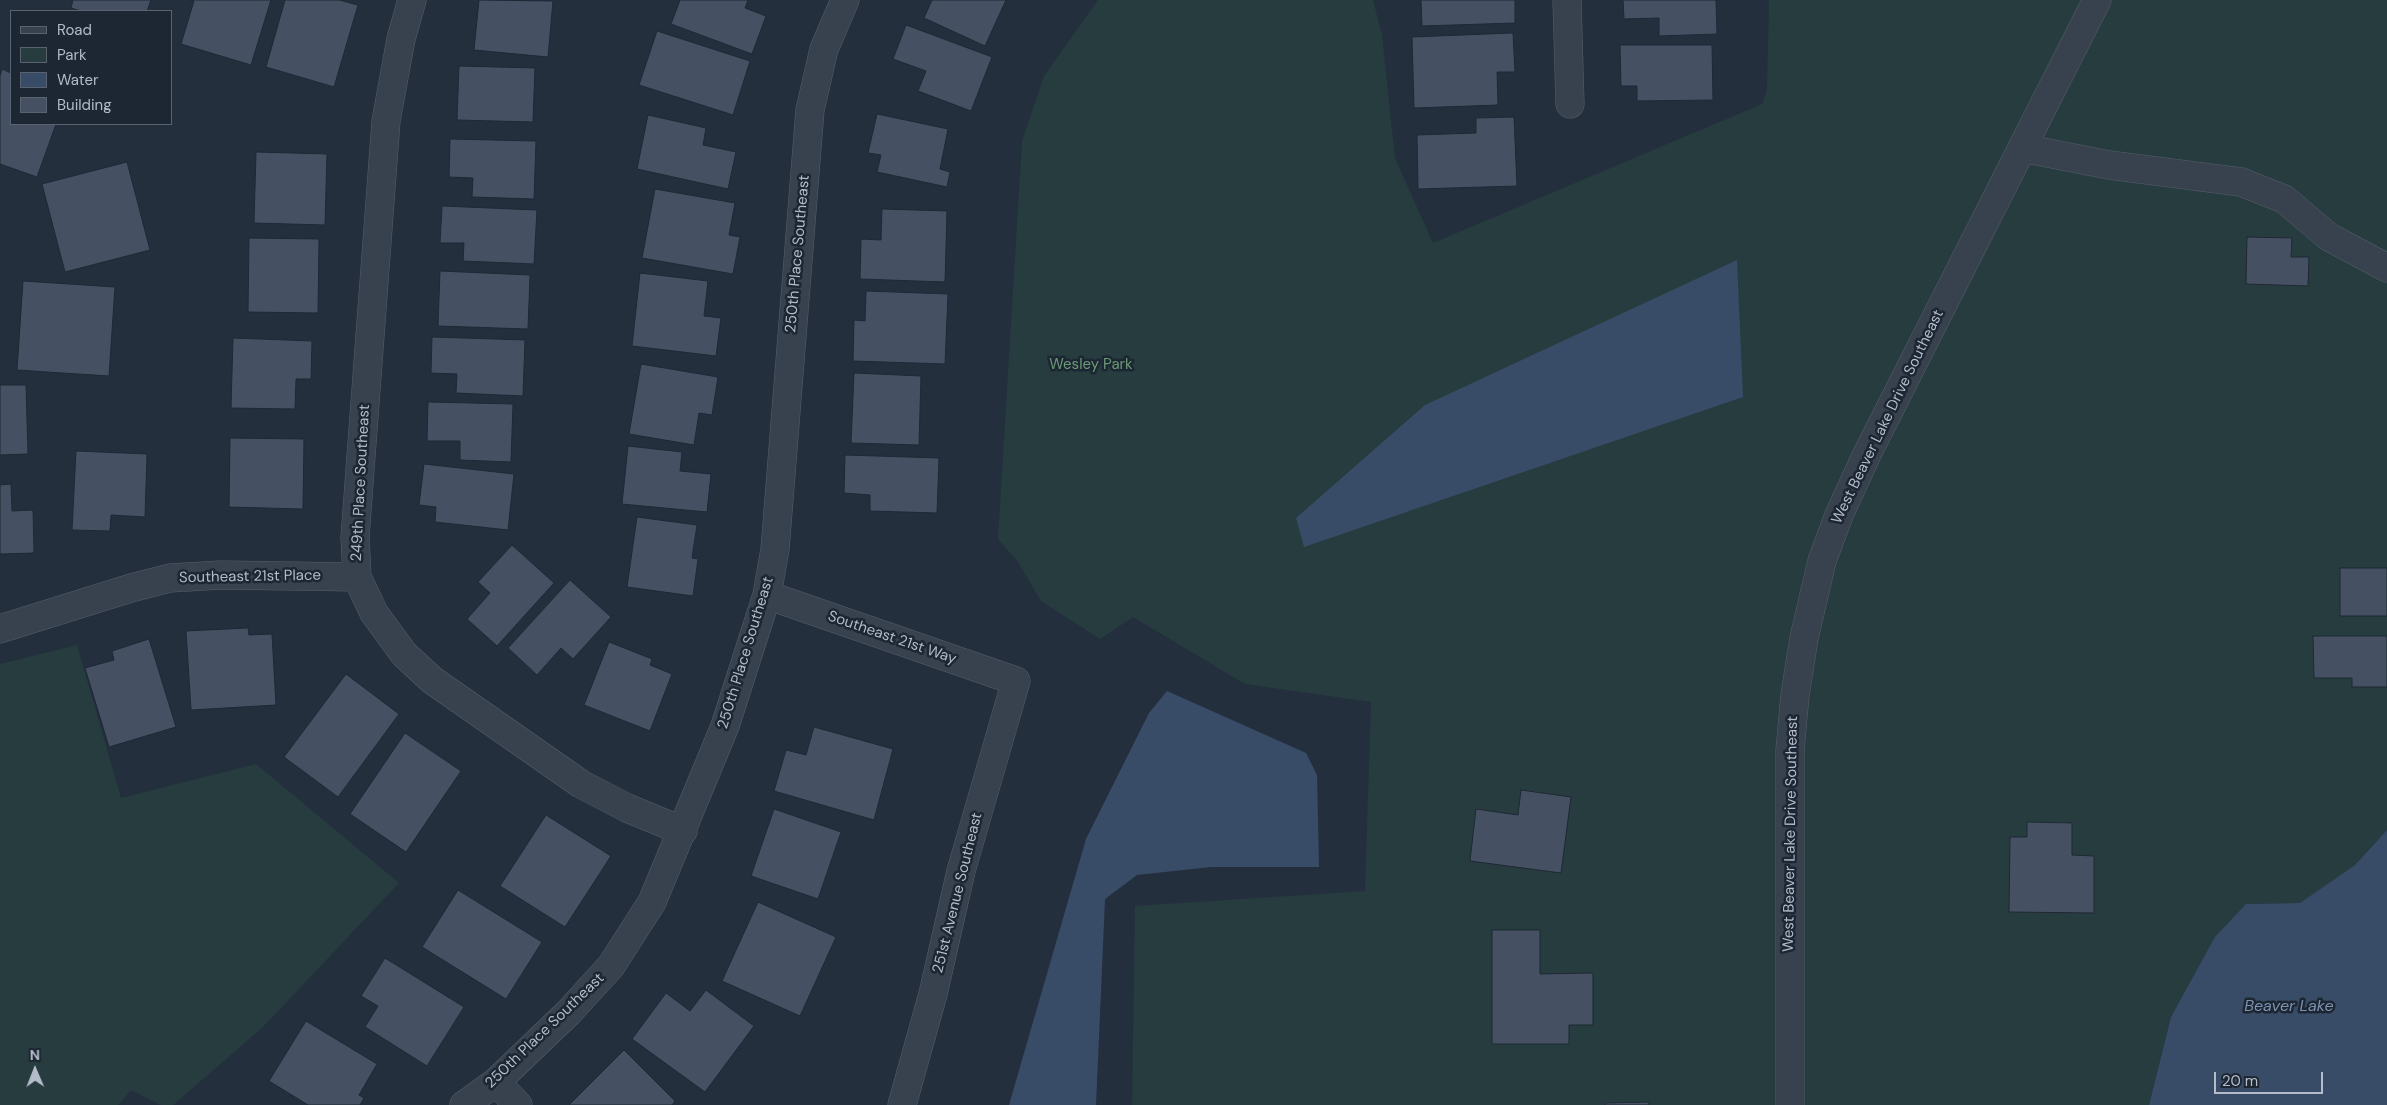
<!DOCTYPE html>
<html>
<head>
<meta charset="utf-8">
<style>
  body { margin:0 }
  #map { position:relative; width:2387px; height:1105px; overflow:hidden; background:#242f3e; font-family:"DM Sans",sans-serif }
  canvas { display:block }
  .legend { position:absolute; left:10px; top:10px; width:162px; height:115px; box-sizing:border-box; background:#1d2633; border:1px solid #59626f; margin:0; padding:6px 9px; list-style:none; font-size:15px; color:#b4bcc9 }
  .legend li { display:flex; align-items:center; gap:10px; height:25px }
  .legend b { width:25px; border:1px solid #59626f }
  .north { position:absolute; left:10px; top:1045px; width:50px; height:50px; -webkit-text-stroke:4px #1d2633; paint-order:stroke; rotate:359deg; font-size:14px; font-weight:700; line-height:20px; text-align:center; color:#b4bcc9 }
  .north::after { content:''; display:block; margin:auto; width:18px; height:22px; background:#b4bcc9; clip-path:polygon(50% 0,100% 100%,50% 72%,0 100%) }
  .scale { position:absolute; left:2214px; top:1072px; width:109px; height:22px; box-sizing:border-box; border:2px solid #b4bcc9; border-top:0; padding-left:6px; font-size:15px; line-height:18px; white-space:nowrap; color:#b4bcc9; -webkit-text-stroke:4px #1d2633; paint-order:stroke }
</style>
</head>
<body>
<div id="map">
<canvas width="2387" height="1105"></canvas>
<ul class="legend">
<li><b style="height:6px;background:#38414e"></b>Road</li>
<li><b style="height:14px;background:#263c3f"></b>Park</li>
<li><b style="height:14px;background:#394c67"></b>Water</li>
<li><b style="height:14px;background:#455162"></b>Building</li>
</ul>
<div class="north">N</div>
<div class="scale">20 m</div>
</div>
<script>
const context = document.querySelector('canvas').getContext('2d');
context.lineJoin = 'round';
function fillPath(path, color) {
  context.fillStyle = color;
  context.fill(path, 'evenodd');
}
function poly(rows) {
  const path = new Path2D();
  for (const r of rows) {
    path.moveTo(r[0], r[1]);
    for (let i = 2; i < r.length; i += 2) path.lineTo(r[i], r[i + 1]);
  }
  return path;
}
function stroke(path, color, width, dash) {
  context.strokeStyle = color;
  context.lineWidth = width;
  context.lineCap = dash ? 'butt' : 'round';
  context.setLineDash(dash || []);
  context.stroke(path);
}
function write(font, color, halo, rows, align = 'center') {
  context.font = font + ' "DM Sans",sans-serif';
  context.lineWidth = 5;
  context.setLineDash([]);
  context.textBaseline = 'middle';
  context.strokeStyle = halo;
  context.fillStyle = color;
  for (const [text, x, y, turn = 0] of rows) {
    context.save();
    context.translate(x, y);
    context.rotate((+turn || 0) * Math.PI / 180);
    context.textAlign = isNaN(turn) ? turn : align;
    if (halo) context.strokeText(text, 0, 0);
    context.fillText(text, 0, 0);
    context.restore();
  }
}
const green = poly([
  [1098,0,1373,0,1382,35,1395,158,1433,243,1762,104,1767,90,1769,0,2387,0,2387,830,2355,865,2300,903,2246,904,2171,1017,2149,1105,1132,1105,1135,906,1365,891,1371,702,1245,684,1133,617,1100,639,1041,601,1018,562,998,539,1022,141,1044,76],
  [77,645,121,798,256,764,399,883,263,1027,173,1105,161,1105,131,1090,118,1105,0,1105,0,664]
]);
const water = poly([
  [1737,260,1743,397,1304,547,1296,518,1425,405],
  [1167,691,1306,753,1317,775,1319,867,1211,867,1137,875,1105,899,1096,1105,1009,1105,1086,839,1149,713],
  [2387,830,2387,1105,2149,1105,2171,1017,2215,937,2246,904,2300,903,2355,865]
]);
const building = poly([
  [73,0,151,0,147,11,81,11,71,8,73,0],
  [190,0,271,0,251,65,181,44,194,1,190,0],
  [285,0,339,0,358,5,334,87,266,67,285,0],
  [479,0,553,1,548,57,474,50,479,0],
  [680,0,748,0,745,8,766,16,752,54,671,24,680,0],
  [932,0,1006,0,985,46,924,18,932,0],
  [1421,0,1515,0,1515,23,1422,26,1421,0],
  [1623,0,1716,0,1717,34,1659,36,1659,18,1624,19,1623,0],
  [906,25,992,57,971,111,918,91,926,71,893,59,906,25],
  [657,31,750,61,733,115,639,85,657,31],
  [1513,33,1515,72,1497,72,1498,105,1414,108,1412,37,1513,33],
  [1620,45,1712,45,1713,100,1637,101,1637,86,1621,86,1620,45],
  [459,66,535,68,533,122,457,120,459,66],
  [2,69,11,73,11,124,56,124,37,177,0,164,0,76,2,69],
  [877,114,948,129,940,169,950,172,947,187,877,172,881,155,868,153,877,114],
  [648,115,706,128,703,145,736,152,728,189,637,169,648,115],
  [1514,117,1517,186,1418,189,1417,135,1476,133,1476,118,1514,117],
  [450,139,536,141,534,199,472,197,473,178,449,177,450,139],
  [256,152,327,154,325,225,254,223,256,152],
  [127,162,150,250,65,272,42,184,127,162],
  [655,189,735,203,729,235,740,237,733,274,642,258,655,189],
  [442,206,537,210,534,264,463,261,464,243,440,243,442,206],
  [882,209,947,211,945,282,860,279,861,239,881,240,882,209],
  [2247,237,2292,238,2291,257,2309,257,2308,286,2246,284,2247,237],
  [249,238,319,239,318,313,248,312,249,238],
  [440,271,530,275,528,329,438,326,440,271],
  [640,273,708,281,704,316,721,318,716,356,632,346,640,273],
  [23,281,115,287,109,376,17,370,23,281],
  [866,291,948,294,945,364,853,361,854,320,865,321,866,291],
  [432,337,525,340,523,396,456,393,457,374,431,373,432,337],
  [233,338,312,341,311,379,296,379,295,409,231,408,233,338],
  [641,364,718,377,712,415,699,413,694,445,629,434,641,364],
  [854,373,921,376,919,445,851,443,854,373],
  [0,385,26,385,28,454,0,455,0,385],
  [428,402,513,404,511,462,460,460,460,441,427,441,428,402],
  [230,438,304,439,303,509,229,507,230,438],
  [628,446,682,452,680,471,711,474,707,512,622,504,628,446],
  [76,451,147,454,145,517,111,515,110,531,72,530,76,451],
  [845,455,939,458,937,513,870,511,870,495,844,493,845,455],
  [424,464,514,474,508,530,435,522,436,507,419,505,424,464],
  [11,484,12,511,33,510,34,553,0,554,0,485,11,484],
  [637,517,697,525,692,558,698,559,693,596,627,587,637,517],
  [512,545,554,583,497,646,467,619,490,593,478,582,512,545],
  [2340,568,2387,568,2387,616,2340,616,2340,568],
  [570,580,611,617,573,659,561,648,537,675,508,648,570,580],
  [248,628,249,635,272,634,276,705,191,710,186,631,248,628],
  [2313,636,2387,636,2387,687,2352,687,2352,678,2314,678,2313,636],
  [149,639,176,727,109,747,85,668,114,660,112,651,149,639],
  [609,642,652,659,650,665,672,674,650,731,584,705,609,642],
  [346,674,399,714,338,797,284,757,346,674],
  [814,727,893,749,874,820,774,791,786,750,806,755,814,727],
  [405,733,461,771,406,852,350,814,405,733],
  [1521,790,1571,797,1561,873,1470,861,1476,809,1518,815,1521,790],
  [774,809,841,832,818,899,751,876,774,809],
  [546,815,611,856,565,927,500,886,546,815],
  [2027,822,2072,823,2072,855,2094,856,2094,913,2009,912,2010,837,2027,837,2027,822],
  [458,890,542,942,506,999,422,947,458,890],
  [758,902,836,937,800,1016,722,981,758,902],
  [1492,930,1540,930,1540,974,1593,973,1593,1025,1569,1025,1569,1044,1492,1044,1492,930],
  [385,958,464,1007,427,1066,365,1027,378,1006,361,996,385,958],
  [706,990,754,1026,705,1092,632,1039,666,993,690,1011,706,990],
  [306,1021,377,1064,359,1095,364,1098,360,1105,308,1105,269,1081,306,1021],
  [624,1050,675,1101,672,1105,569,1105,624,1050],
  [1649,1102,1649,1105,1605,1105,1605,1103,1649,1102]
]);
const minor = poly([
  [412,0,401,39,386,121,355,537,357,577,374,613,404,654,432,680,581,784,627,808,683,831],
  [1567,0,1570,104],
  [2022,148,2109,165,2241,182,2284,199,2329,237,2387,268],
  [767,595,1016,681,961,871,933,994,902,1105],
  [0,629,131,588,170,578,221,575,357,577],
  [496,1082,518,1105],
  [464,1105,496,1082,569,1012,611,966,652,902,725,726,767,595,775,549,810,110,824,49,845,0],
  [1790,1105,1790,750,1795,695,1804,638,1822,561,1839,515,1867,454,2097,0]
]);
const streetNames = [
  ["250th Place Southeast",798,254,-85],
  ["West Beaver Lake Drive Southeast",1888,417,-64],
  ["249th Place Southeast",361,483,-87],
  ["Southeast 21st Place",250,577,-1],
  ["Southeast 21st Way",892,638,19],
  ["250th Place Southeast",746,653,-73],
  ["West Beaver Lake Drive Southeast",1791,834,-89],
  ["251st Avenue Southeast",958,893,-76],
  ["250th Place Southeast",545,1031,-44]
];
const parkNames = [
  ["Wesley Park",1091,365]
];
const waterNames = [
  ["Beaver Lake",2289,1007]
];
fillPath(green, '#263c3f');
fillPath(water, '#394c67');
fillPath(building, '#455162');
stroke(building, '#1f2835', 1);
stroke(minor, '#565f6c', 29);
stroke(minor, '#38414e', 28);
write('15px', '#b4bcc9', '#1d2633', streetNames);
write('15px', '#6b9a76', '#1d2633', parkNames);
write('italic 16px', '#7c92b1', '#1d2633', waterNames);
</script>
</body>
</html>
